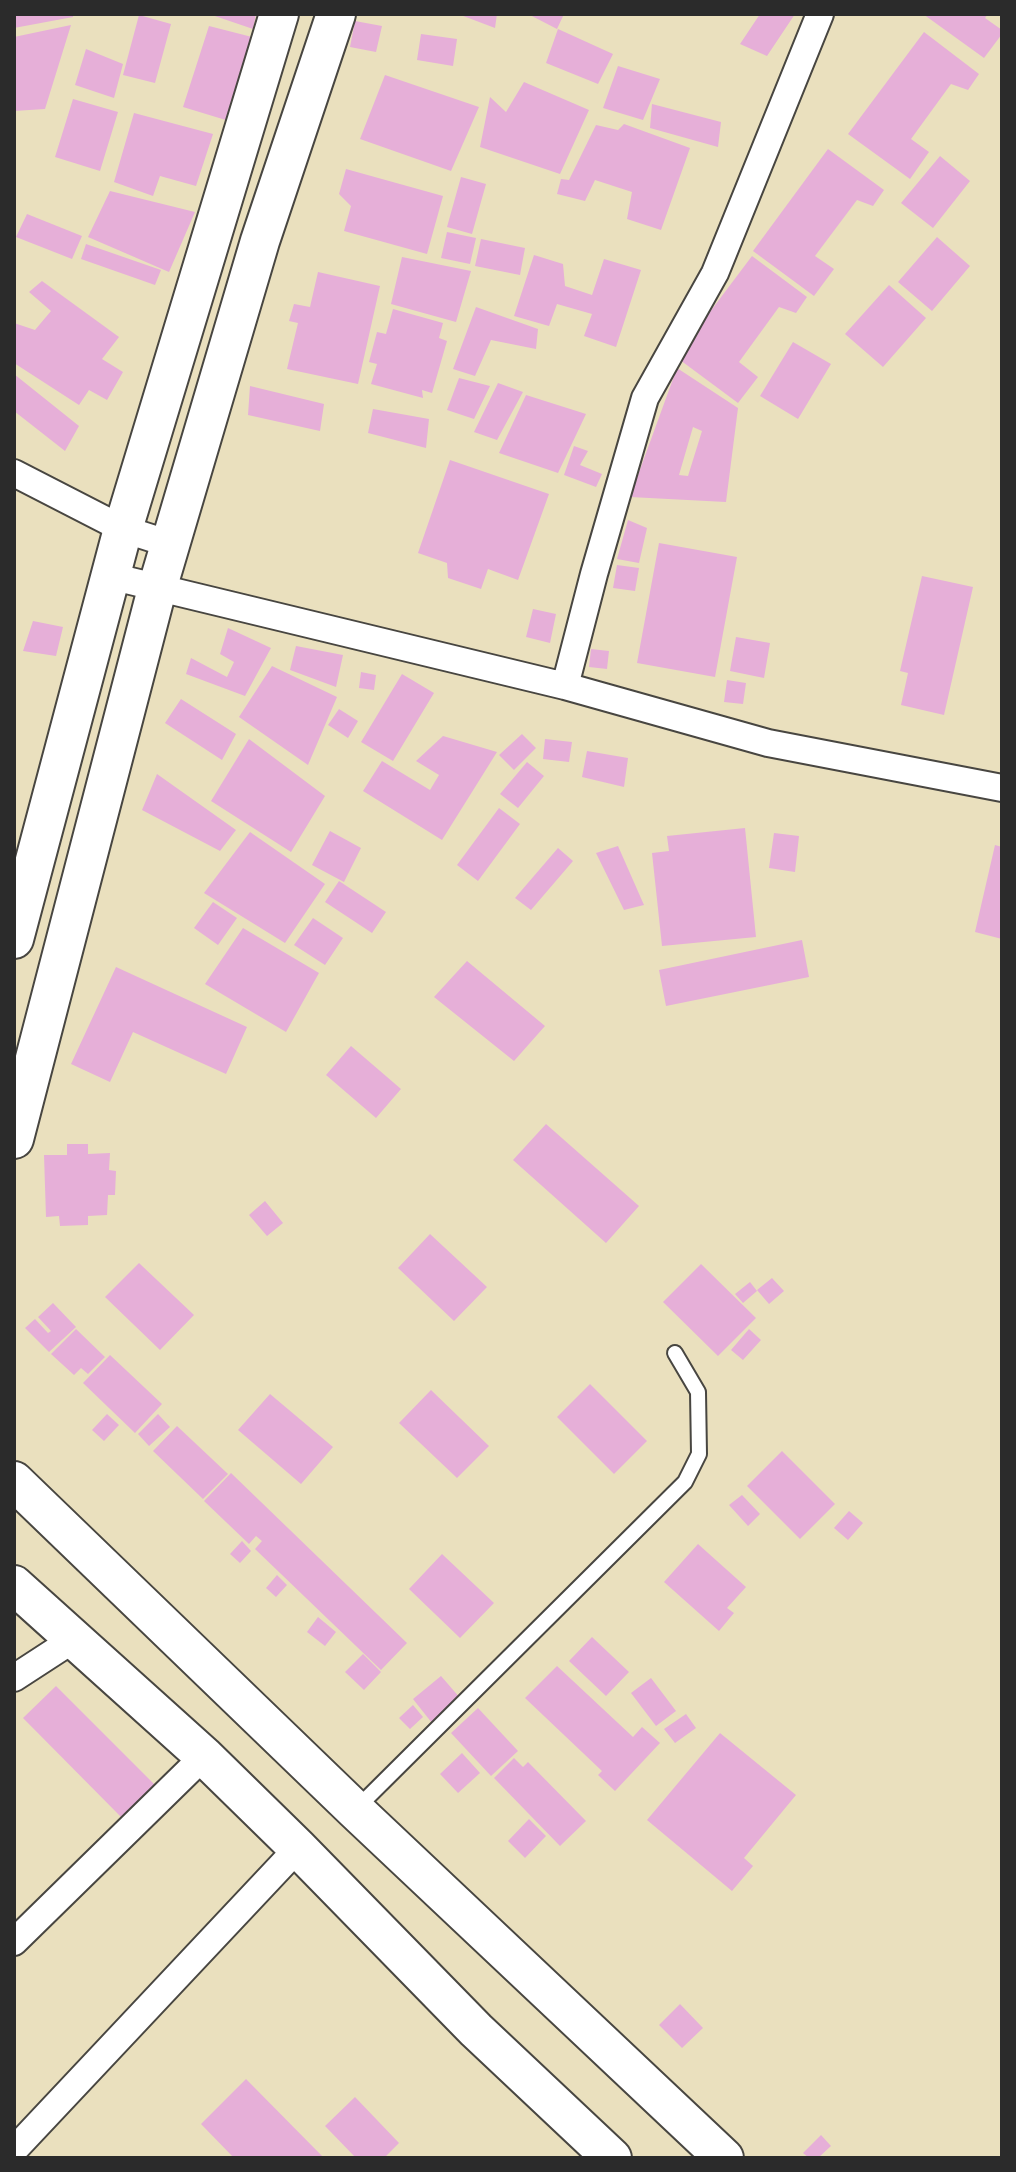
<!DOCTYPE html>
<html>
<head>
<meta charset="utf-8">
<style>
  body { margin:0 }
  #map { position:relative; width:1016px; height:2172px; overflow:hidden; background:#eae0be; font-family:"Libre Caslon Text",serif }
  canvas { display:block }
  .frame { position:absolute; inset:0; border:16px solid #2b2b2b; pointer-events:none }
</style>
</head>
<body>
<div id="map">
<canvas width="1016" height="2172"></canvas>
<div class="frame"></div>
</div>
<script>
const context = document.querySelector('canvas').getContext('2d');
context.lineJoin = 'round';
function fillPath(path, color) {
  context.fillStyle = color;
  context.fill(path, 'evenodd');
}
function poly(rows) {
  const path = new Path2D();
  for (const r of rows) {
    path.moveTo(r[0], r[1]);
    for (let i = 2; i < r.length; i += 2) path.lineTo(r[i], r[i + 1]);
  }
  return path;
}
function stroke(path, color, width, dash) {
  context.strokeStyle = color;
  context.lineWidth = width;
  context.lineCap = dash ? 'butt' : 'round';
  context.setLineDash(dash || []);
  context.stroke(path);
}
const building = poly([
  [14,14,73,14,73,17,14,28],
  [209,14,256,14,253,29],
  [458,14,497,14,495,28],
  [528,14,564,14,557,29],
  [760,14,795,14,767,56,740,44],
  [923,14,988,14,985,18,1002,30,1002,34,984,58],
  [139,15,171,24,155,83,123,75],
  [355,21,382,26,376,52,350,47],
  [71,25,45,109,14,111,14,37],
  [209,26,252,37,229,121,183,107],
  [558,29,613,54,598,84,546,63],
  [924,32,979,74,968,90,951,84,911,139,929,152,910,179,848,134],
  [421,34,457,39,453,66,417,60],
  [86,49,123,64,114,98,75,85],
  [618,66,660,79,643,120,603,108],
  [385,75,479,107,451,171,360,139],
  [524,82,589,110,560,174,480,147,490,97,506,112],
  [73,99,118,112,100,171,55,157],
  [652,104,721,122,718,147,650,128],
  [134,113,213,134,196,186,160,176,153,196,114,182],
  [624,124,690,148,661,230,627,219,632,192,595,180,585,201,557,194,561,179,569,180,596,125,618,130],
  [828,149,884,190,873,206,857,200,815,256,834,269,814,296,753,251],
  [940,156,970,181,933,228,901,203],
  [346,169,443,196,427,254,344,231,351,206,339,194],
  [461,177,486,184,472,234,447,227],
  [110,191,195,212,169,272,88,237],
  [27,214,82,236,72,259,16,237],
  [447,232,476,238,470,264,441,258],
  [937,237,970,266,932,311,898,282],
  [481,239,525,248,520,275,475,266],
  [86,244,161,270,155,285,81,259],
  [534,255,563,264,565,286,592,295,604,259,641,270,616,347,584,336,592,314,557,304,549,326,514,316],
  [752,256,807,297,796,313,779,307,739,362,758,377,738,403,676,357],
  [402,257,471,271,456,322,391,304],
  [318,272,380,286,358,384,287,369,298,323,289,321,294,304,310,307],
  [42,281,119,337,102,359,123,372,107,400,89,390,79,405,14,363,14,323,35,330,51,311,29,292],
  [889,285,926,318,883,367,845,334],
  [476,307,538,329,536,349,491,340,475,376,453,369],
  [393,309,443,323,439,338,447,341,432,393,422,390,423,398,371,384,377,364,369,362,377,332,386,334],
  [793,342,831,364,798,419,760,396],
  [677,368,738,408,726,502,630,497],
  [693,427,702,431,688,476,679,475],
  [14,374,79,426,65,451,14,411],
  [459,378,490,386,474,419,447,410],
  [498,383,523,392,497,440,474,432],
  [250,386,324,404,320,431,248,415],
  [526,395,586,414,558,473,499,453],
  [373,409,429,419,426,448,368,433],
  [574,446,588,451,580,465,602,474,596,487,564,475],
  [450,460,549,494,518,580,488,569,481,589,448,578,447,563,418,553],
  [628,520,647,528,639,563,617,559],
  [659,543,737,557,715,677,637,663],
  [617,565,639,568,635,591,613,588],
  [922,576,973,587,944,715,901,705,908,673,900,671],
  [533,609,556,614,550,643,526,637],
  [33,621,63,627,56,656,23,651],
  [228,628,271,648,245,696,186,674,191,658,227,677,234,662,220,654],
  [736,637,770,643,764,678,730,671],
  [296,646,343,655,336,687,290,670],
  [591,649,609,651,607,669,589,667],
  [272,666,337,697,308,765,239,717],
  [361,672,376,675,374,690,359,688],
  [402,674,434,693,393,761,361,742],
  [727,680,746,683,743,704,724,702],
  [181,699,236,734,222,760,165,723],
  [339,709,358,721,348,738,328,725],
  [522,734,536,748,514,770,499,755],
  [443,736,497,752,442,840,363,791,382,761,430,790,439,775,416,761],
  [249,739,325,796,291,852,211,801],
  [545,739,572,742,569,762,543,759],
  [587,751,628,758,624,787,582,777],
  [527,762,544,776,518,808,500,794],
  [157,774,236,830,220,851,142,810],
  [499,808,520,824,478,881,457,865],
  [745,828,756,937,662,946,652,853,669,851,667,836],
  [330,831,361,848,344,882,312,865],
  [250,832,325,884,285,943,204,893],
  [774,833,799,836,795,872,769,868],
  [995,845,1002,847,1002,939,975,932],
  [618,846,644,905,624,910,596,853],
  [558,848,573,861,531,910,515,898],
  [339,881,386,912,372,933,325,902],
  [213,902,237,918,218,945,194,928],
  [313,918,343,938,325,965,294,945],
  [243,928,319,973,286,1032,205,984],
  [802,940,809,977,666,1006,659,970],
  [467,961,545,1026,514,1061,434,997],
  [116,967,247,1027,226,1074,133,1032,110,1082,71,1064],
  [351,1046,401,1089,376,1118,326,1075],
  [546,1124,639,1206,606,1243,513,1160],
  [67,1144,88,1144,88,1154,110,1153,109,1170,116,1171,115,1195,108,1195,107,1215,88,1216,88,1225,60,1226,59,1216,46,1217,44,1155,67,1155],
  [265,1201,283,1223,267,1236,249,1215],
  [430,1234,487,1287,454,1321,398,1268],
  [139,1263,194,1315,160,1350,105,1297],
  [701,1264,756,1318,718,1356,663,1302],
  [772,1278,784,1291,769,1304,757,1290],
  [750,1282,757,1291,743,1303,735,1294],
  [53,1303,76,1327,49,1352,25,1328,35,1319,48,1333,51,1331,38,1317],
  [76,1329,105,1357,88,1374,81,1368,74,1375,51,1354],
  [749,1329,761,1340,743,1360,731,1350],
  [110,1355,162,1404,135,1433,83,1383],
  [590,1384,647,1441,614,1474,557,1417],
  [431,1390,489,1446,457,1478,399,1423],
  [270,1394,333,1447,301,1484,238,1430],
  [107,1414,119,1425,104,1441,92,1430],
  [158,1414,170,1427,149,1446,138,1434],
  [177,1426,228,1474,203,1499,153,1451],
  [782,1451,835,1504,800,1539,747,1486],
  [231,1473,407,1643,381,1670,255,1549,262,1541,256,1536,249,1544,204,1501],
  [742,1495,760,1514,748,1526,729,1505],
  [849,1511,863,1523,848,1540,834,1528],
  [242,1541,251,1551,240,1563,230,1554],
  [698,1544,746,1587,727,1608,734,1613,719,1631,664,1582],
  [442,1554,494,1603,460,1638,409,1589],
  [277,1575,287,1585,276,1597,266,1588],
  [318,1617,336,1632,325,1646,307,1632],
  [592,1637,629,1672,606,1696,569,1661],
  [363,1654,381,1672,364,1690,345,1672],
  [557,1666,633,1737,642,1727,660,1743,615,1791,598,1775,602,1771,525,1698],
  [441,1676,461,1699,432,1723,413,1699],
  [651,1678,676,1711,656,1726,631,1693],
  [56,1686,156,1786,123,1819,23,1718],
  [413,1705,423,1717,410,1729,399,1718],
  [478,1708,518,1751,491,1776,451,1733],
  [686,1714,696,1728,675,1743,664,1729],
  [720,1733,796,1795,744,1858,753,1866,732,1891,647,1820],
  [462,1753,480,1773,458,1793,440,1774],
  [514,1758,523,1767,528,1762,586,1821,560,1846,494,1778],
  [529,1819,546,1836,525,1858,508,1841],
  [680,2004,703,2028,682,2048,659,2025],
  [246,2079,324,2158,234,2158,201,2124],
  [355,2097,399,2143,384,2158,356,2158,325,2126],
  [821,2135,831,2146,818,2158,809,2158,803,2153]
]);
const lane = poly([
  [356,1809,685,1482,699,1454,698,1392,675,1353]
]);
const street = poly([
  [14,473,123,529,170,544],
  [110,576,565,686,768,743,1002,788],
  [565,686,594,574,645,398,715,273,820,14],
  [14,1678,74,1639],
  [14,1942,204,1756],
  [14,2150,298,1848]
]);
const secondary = poly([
  [14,939,123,529,279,14],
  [14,1139,157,589,260,241,336,14],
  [14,1481,355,1810,724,2158],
  [14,1585,204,1756,298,1848,476,2030,612,2158]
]);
fillPath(building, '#e6afd8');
stroke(lane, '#484641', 18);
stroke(street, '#484641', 30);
stroke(secondary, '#484641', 42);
stroke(lane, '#fff', 14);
stroke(street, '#fff', 26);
stroke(secondary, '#fff', 38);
</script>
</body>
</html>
